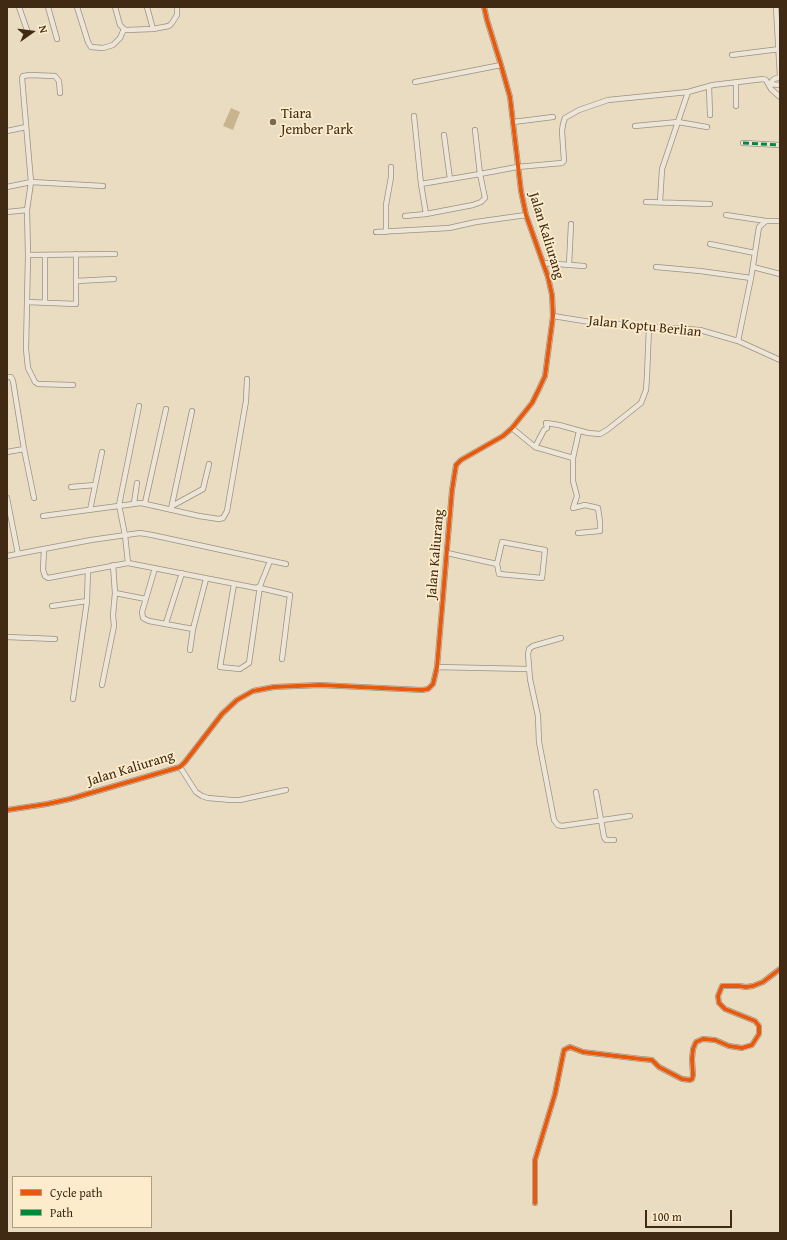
<!DOCTYPE html>
<html>
<head>
<meta charset="utf-8">
<style>
  body { margin:0 }
  #map { position:relative; width:787px; height:1240px; overflow:hidden; background:#e9dcc1; font-family:"Gentium Book Plus",serif }
  canvas { display:block }
  .frame { position:absolute; inset:0; border:8px solid #402a13; pointer-events:none }
  .legend { position:absolute; left:12px; top:1176px; width:140px; height:52px; box-sizing:border-box; background:#fceccc; border:1px solid #b19e82; margin:0; padding:5px 7px; list-style:none; font-size:12px; color:#402a13 }
  .legend li { display:flex; align-items:center; gap:8px; height:20px }
  .legend b { width:20px; border:1px solid #b19e82 }
  .north { position:absolute; left:12px; top:12px; width:40px; height:40px; -webkit-text-stroke:3px #fceccc; paint-order:stroke; rotate:76deg; font-size:11px; font-weight:700; line-height:16px; text-align:center; color:#402a13 }
  .north::after { content:''; display:block; margin:auto; width:14px; height:18px; background:#402a13; clip-path:polygon(50% 0,100% 100%,50% 72%,0 100%) }
  .scale { position:absolute; left:645px; top:1210px; width:87px; height:18px; box-sizing:border-box; border:2px solid #402a13; border-top:0; padding-left:5px; font-size:12px; line-height:14px; white-space:nowrap; color:#402a13; -webkit-text-stroke:3px #fceccc; paint-order:stroke }
</style>
</head>
<body>
<div id="map">
<canvas width="787" height="1240"></canvas>
<div class="frame"></div>
<ul class="legend">
<li><b style="height:5px;background:#e8590c"></b>Cycle path</li>
<li><b style="height:5px;background:#00873e"></b>Path</li>
</ul>
<div class="north">N</div>
<div class="scale">100 m</div>
</div>
<script>
const context = document.querySelector('canvas').getContext('2d');
context.lineJoin = 'round';
function fillPath(path, color) {
  context.fillStyle = color;
  context.fill(path, 'evenodd');
}
function poly(rows) {
  const path = new Path2D();
  for (const r of rows) {
    path.moveTo(r[0], r[1]);
    for (let i = 2; i < r.length; i += 2) path.lineTo(r[i], r[i + 1]);
  }
  return path;
}
function stroke(path, color, width, dash) {
  context.strokeStyle = color;
  context.lineWidth = width;
  context.lineCap = dash ? 'butt' : 'round';
  context.setLineDash(dash || []);
  context.stroke(path);
}
function write(font, color, halo, rows, align = 'center') {
  context.font = font + ' "Gentium Book Plus",serif';
  context.lineWidth = 3.5;
  context.setLineDash([]);
  context.textBaseline = 'middle';
  context.strokeStyle = halo;
  context.fillStyle = color;
  for (const [text, x, y, turn = 0] of rows) {
    context.save();
    context.translate(x, y);
    context.rotate((+turn || 0) * Math.PI / 180);
    context.textAlign = isNaN(turn) ? turn : align;
    if (halo) context.strokeText(text, 0, 0);
    context.fillText(text, 0, 0);
    context.restore();
  }
}
const water = poly([
  [231,108,240,112,233,130,223,126]
]);
const minor = poly([
  [19,7,27,30],
  [48,7,57,39],
  [77,7,88,42,91,47,103,48,113,45,120,38,124,29],
  [115,7,120,25,124,29,126,30,153,29,169,26,172,23,177,15,177,7],
  [147,7,153,29],
  [776,7,780,77],
  [732,55,780,49],
  [780,77,774,79,769,84,780,85],
  [415,82,501,65],
  [709,86,710,115],
  [60,93,59,81,55,76,30,75,23,76,22,78,31,182,27,210,28,255,26,349,28,368,35,382,38,384,73,385],
  [736,106,736,83],
  [414,116,421,184,426,214],
  [513,122,553,117],
  [635,126,678,122,707,127],
  [475,130,480,174,517,167,562,163,564,161,562,131,563,124,565,118,579,110,608,100,688,92,713,85,763,79,766,80,771,89,780,97],
  [7,131,26,127],
  [444,135,450,179],
  [743,143,780,145],
  [7,187,31,182,103,186],
  [646,202,710,204],
  [660,202,662,169,688,92],
  [7,212,27,210],
  [726,215,766,221],
  [405,216,426,214,473,205,481,202,485,198,480,174,421,184],
  [376,232,449,228,476,222,526,215],
  [386,232,386,205,391,177,391,167],
  [710,244,755,253],
  [76,254,76,281,114,279],
  [28,255,115,254],
  [45,255,45,303],
  [543,263,584,266],
  [569,265,571,224],
  [656,267,700,271,751,278],
  [753,267,780,274],
  [27,302,76,304,76,281],
  [553,316,590,322,700,330,738,341,780,360],
  [738,341,751,278,759,227,766,221,780,221],
  [7,377,11,377,13,381,24,449,34,498],
  [512,428,535,447,573,458],
  [535,447,544,430,547,428,546,423,559,425,588,433,600,434,607,430,626,415,641,403,646,390,647,376,649,327],
  [7,452,24,449],
  [71,487,95,485],
  [7,498,18,554],
  [134,503,137,483],
  [145,503,166,409],
  [172,506,203,489,209,464],
  [171,509,192,411],
  [90,510,102,452],
  [43,516,141,503,199,516,219,519,223,518,227,511,246,401,247,379],
  [578,533,600,531,600,522,598,508,585,505,573,508,577,496,573,481,573,458,579,431],
  [44,549,43,570,45,576,48,578,128,563,256,588,260,586,270,561],
  [447,553,497,564,499,574,542,578,545,550,502,542,497,564],
  [7,556,91,540,140,533,152,535,286,564],
  [128,563,125,535,119,505,139,406],
  [155,568,142,612,143,618,149,621,193,629],
  [234,584,220,667,240,669,249,663,260,586],
  [260,588,290,595,282,659],
  [115,593,146,599],
  [52,606,87,601],
  [166,623,182,573],
  [7,637,55,639],
  [561,638,533,646,529,649,528,654,530,679,538,716,539,742,554,820,558,825,562,826,630,816],
  [190,650,193,629,206,579],
  [437,667,528,669],
  [102,685,114,626,113,615,115,593,113,565],
  [73,699,87,601,88,570],
  [180,767,196,792,202,796,208,798,231,800,240,800,286,790],
  [596,792,604,837,606,840,614,840],
  [7,810,47,804,70,799,180,767,185,762,222,714,237,700,253,691,274,687,320,685,422,690,428,689,433,684,437,667,452,490,456,465,461,460,503,436,512,428,532,403,539,389,545,376,553,316,552,295,548,277,526,215,521,191,510,97,501,65,487,20,484,7],
  [535,1203,535,1160,555,1094,564,1050,570,1047,583,1052,641,1059,652,1060,659,1067,682,1079,690,1080,692,1079,693,1075,692,1059,693,1049,696,1042,703,1039,715,1040,729,1046,742,1048,752,1045,759,1034,759,1026,755,1021,725,1009,719,1003,718,996,722,986,739,986,746,987,753,986,763,982,780,969]
]);
const quiet = poly([
  [743,143,780,145]
]);
const cycleway = poly([
  [7,810,47,804,70,799,180,767,185,762,222,714,237,700,253,691,274,687,320,685,422,690,428,689,433,684,437,667,452,490,456,465,461,460,503,436,512,428,532,403,539,389,545,376,553,316,552,295,548,277,526,215,521,191,510,97,501,65,487,20,484,7],
  [535,1203,535,1160,555,1094,564,1050,570,1047,583,1052,641,1059,652,1060,659,1067,682,1079,690,1080,692,1079,693,1075,692,1059,693,1049,696,1042,703,1039,715,1040,729,1046,742,1048,752,1045,759,1034,759,1026,755,1021,725,1009,719,1003,718,996,722,986,739,986,746,987,753,986,763,982,780,969]
]);
const markers = [
  [273,122,4,"#7b6850"]
];
const poiNames = [
  ["Tiara",281,114],
  ["Jember Park",281,130]
];
const streetNames = [
  ["Jalan Kaliurang",546,236,73],
  ["Jalan Koptu Berlian",645,327,6],
  ["Jalan Kaliurang",436,554,-85],
  ["Jalan Kaliurang",131,769,-17]
];
fillPath(water, '#c9b490');
stroke(minor, '#9c9280', 6);
stroke(minor, '#ece5d8', 4.5);
stroke(quiet, '#00873e', 3, [6, 3]);
stroke(cycleway, '#e8590c', 4);
for (const [x, y, r, color] of markers) {
  const dot = new Path2D();
  dot.arc(x, y, r, 0, 2 * Math.PI);
  context.fillStyle = color;
  context.fill(dot);
  stroke(dot, '#fceccc', 1.5);
}
write('14px', '#402a13', '#fceccc', poiNames, 'left');
write('14px', '#402a13', '#fceccc', streetNames);
</script>
</body>
</html>
